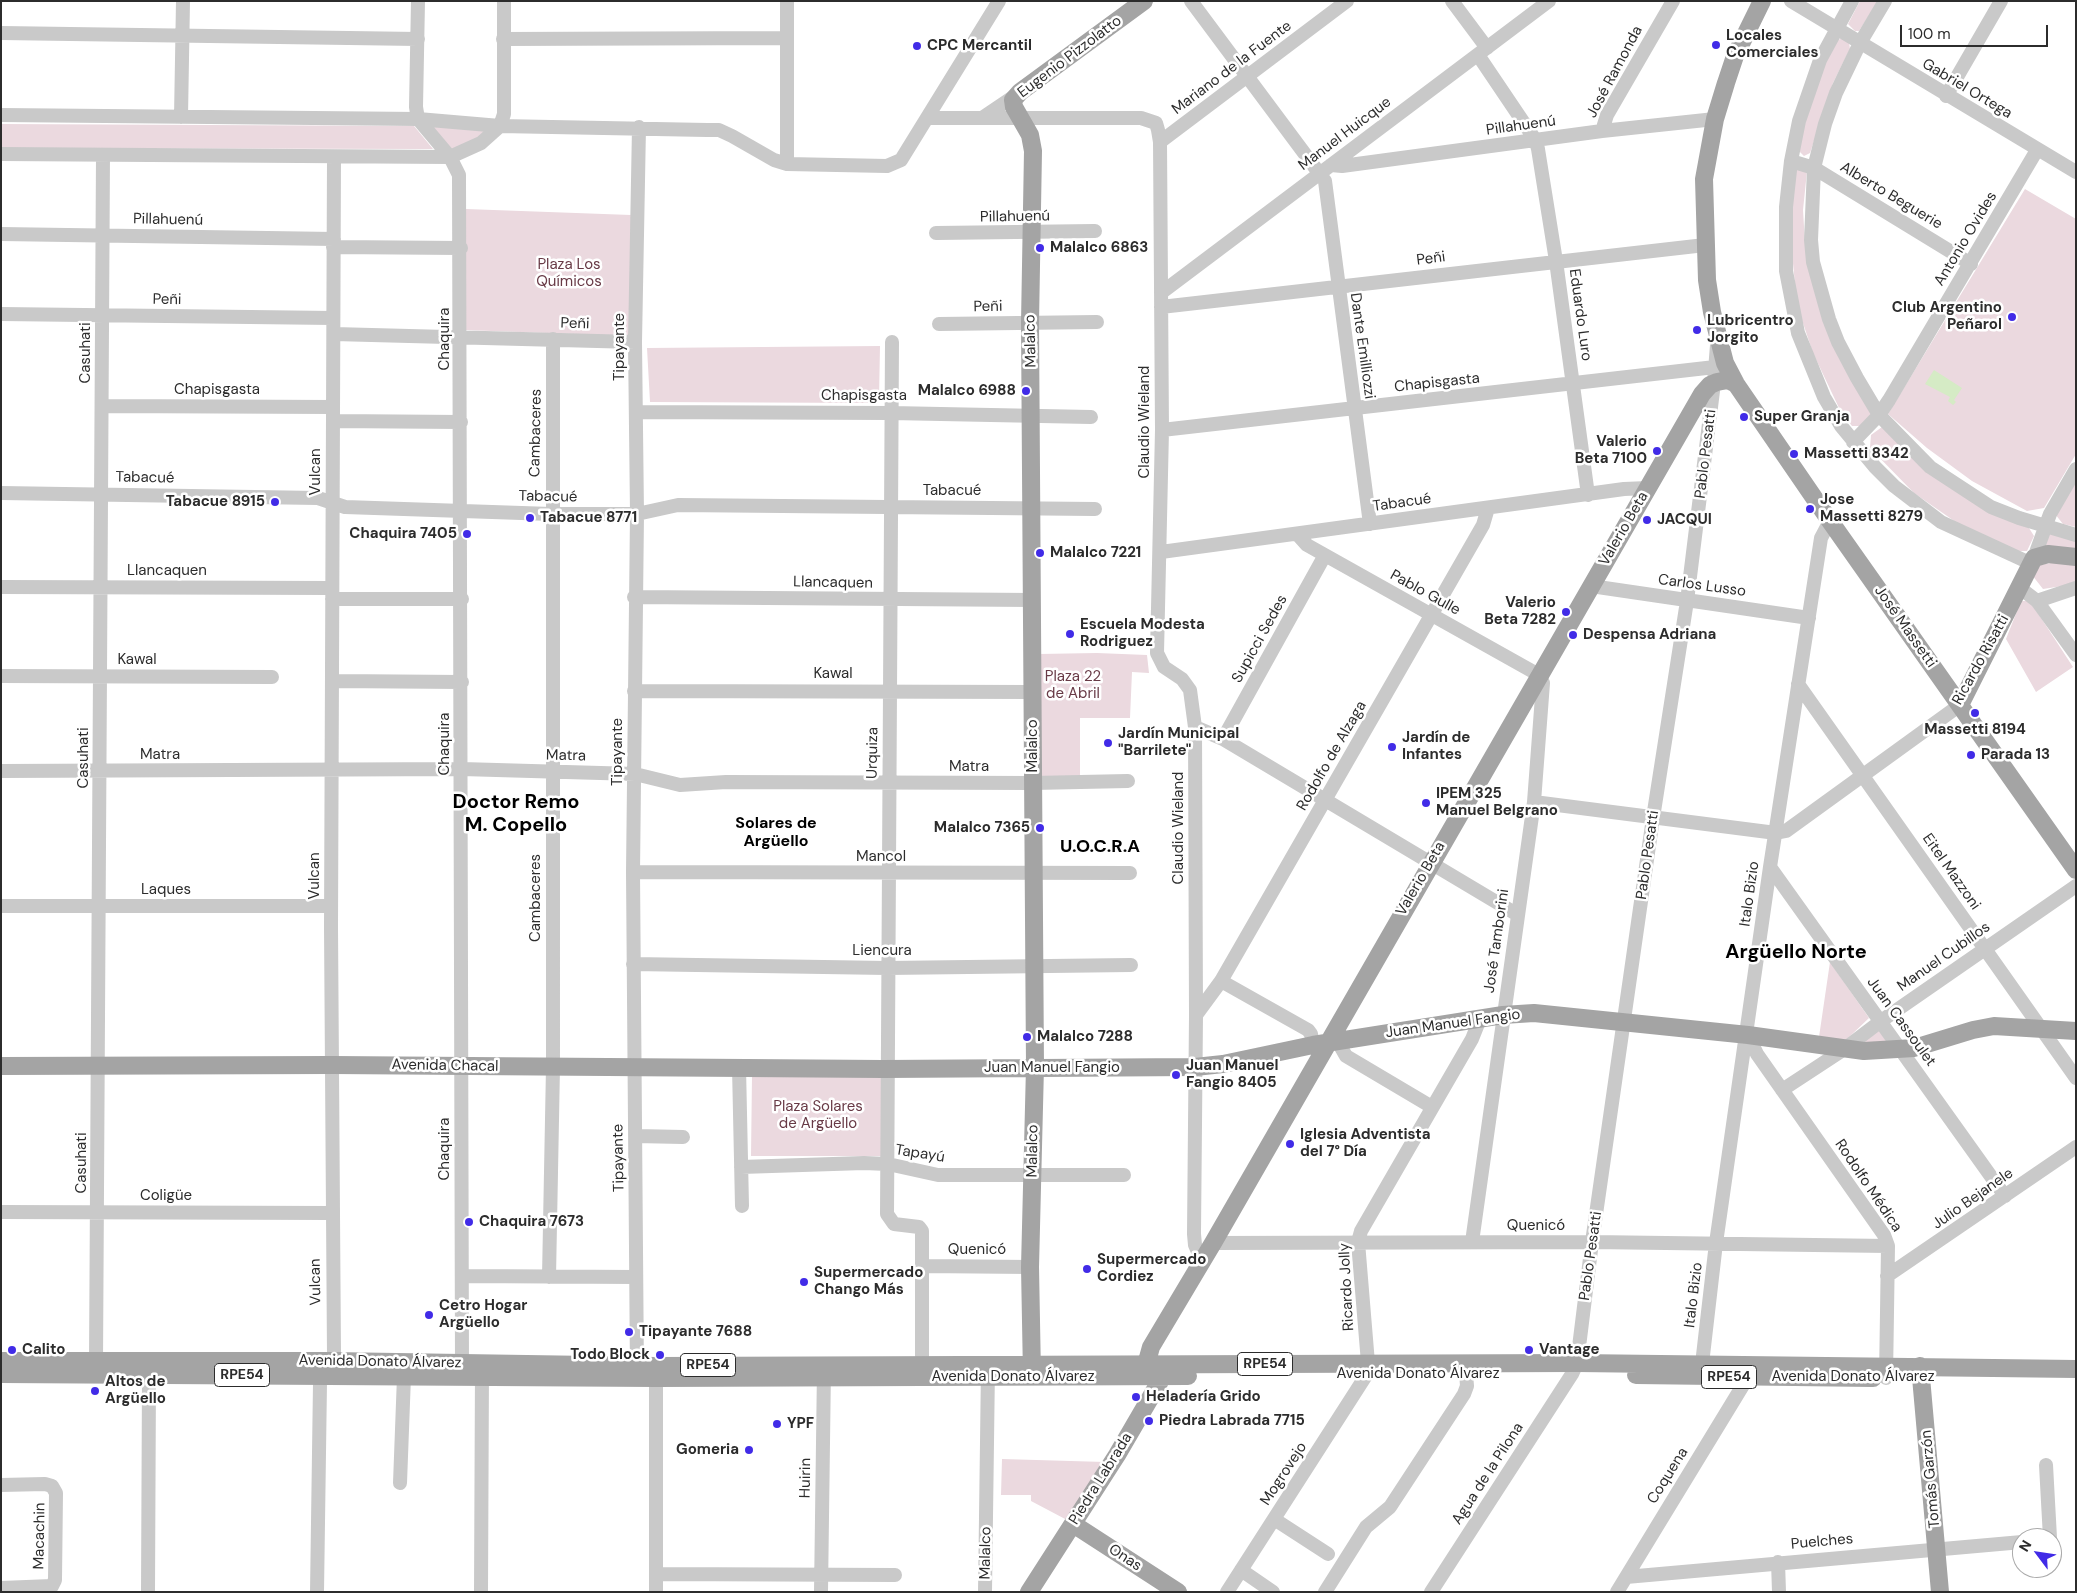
<!DOCTYPE html>
<html>
<head>
<meta charset="utf-8">
<style>
  body { margin:0 }
  #map { position:relative; width:2077px; height:1593px; overflow:hidden; background:#fff; font-family:"DM Sans",sans-serif }
  canvas { display:block }
  .frame { position:absolute; inset:0; border:2px solid #2c2c2c; pointer-events:none }
  .north { position:absolute; left:2012px; top:1528px; width:50px; height:50px; box-sizing:border-box; background:#fff; border:1px solid #ababab; border-radius:50%; rotate:301deg; font-size:14px; font-weight:700; line-height:20px; text-align:center; color:#2c2c2c }
  .north::after { content:''; display:block; margin:auto; width:18px; height:22px; background:#412be7; clip-path:polygon(50% 0,100% 100%,50% 72%,0 100%) }
  .scale { position:absolute; left:1900px; top:25px; width:148px; height:22px; box-sizing:border-box; border:2px solid #2c2c2c; border-top:0; padding-left:6px; font-size:15px; line-height:18px; white-space:nowrap; color:#2c2c2c; -webkit-text-stroke:4px #fff; paint-order:stroke }
</style>
</head>
<body>
<div id="map">
<canvas width="2077" height="1593"></canvas>
<div class="frame"></div>
<div class="north">N</div>
<div class="scale">100 m</div>
</div>
<script>
const context = document.querySelector('canvas').getContext('2d');
context.lineJoin = 'round';
function fillPath(path, color) {
  context.fillStyle = color;
  context.fill(path, 'evenodd');
}
function poly(rows) {
  const path = new Path2D();
  for (const r of rows) {
    path.moveTo(r[0], r[1]);
    for (let i = 2; i < r.length; i += 2) path.lineTo(r[i], r[i + 1]);
  }
  return path;
}
function stroke(path, color, width, dash) {
  context.strokeStyle = color;
  context.lineWidth = width;
  context.lineCap = dash ? 'butt' : 'round';
  context.setLineDash(dash || []);
  context.stroke(path);
}
function write(font, color, halo, rows, align = 'center') {
  context.font = font + ' "DM Sans",sans-serif';
  context.lineWidth = 5;
  context.setLineDash([]);
  context.textBaseline = 'middle';
  context.strokeStyle = halo;
  context.fillStyle = color;
  for (const [text, x, y, turn = 0] of rows) {
    context.save();
    context.translate(x, y);
    context.rotate((+turn || 0) * Math.PI / 180);
    context.textAlign = isNaN(turn) ? turn : align;
    if (halo) context.strokeText(text, 0, 0);
    context.fillText(text, 0, 0);
    context.restore();
  }
}
const green = poly([
  [1860,1,1878,1,1859,31,1855,31,1848,24],
  [1842,38,1849,42,1850,49,1833,83,1810,153,1804,156,1798,150,1817,78,1838,40],
  [1,124,414,126,433,149,1,148],
  [425,124,491,131,450,154],
  [1795,168,1807,171,1803,210,1805,243,1872,413,1863,426,1852,426,1840,410,1813,353,1797,305,1789,222],
  [2025,189,2076,219,2076,454,2044,508,2027,511,1972,481,1927,448,1888,414],
  [466,209,631,215,630,336,464,330],
  [880,346,879,399,872,403,650,402,647,348],
  [1882,427,2029,528,2034,536,2027,551,2016,551,1960,525,1914,493,1870,448,1871,435],
  [2076,478,2076,527,2063,524,2055,514],
  [2050,533,2076,538,2076,552,2040,549],
  [2056,562,2076,562,2076,584,2043,589,2032,575,2040,565],
  [2021,601,2030,601,2073,667,2036,692,2006,639],
  [1097,653,1147,655,1149,673,1132,672,1130,718,1080,718,1080,779,1039,778,1039,654],
  [1830,962,1869,1018,1846,1040,1819,1037],
  [1877,1027,1890,1042,1853,1046],
  [752,1076,884,1076,883,1156,751,1156],
  [1002,1459,1105,1462,1067,1520,1031,1501,1031,1495,1001,1495]
]);
const water = poly([
  [1934,370,1962,388,1954,400,1956,402,1953,405,1948,401,1950,397,1925,384]
]);
const minor = poly([
  [418,1,416,107,418,119,450,157,459,175,462,1363],
  [1191,1,1325,181,1370,524],
  [1452,1,1487,48],
  [1791,1,2076,172],
  [1852,1,1820,60,1799,121,1791,161,1786,207,1786,271,1798,333,1824,397,1841,426,1875,467,1894,486,1941,522,2032,564],
  [1885,1,1860,43,1836,93,1825,124,1814,168,1811,240,1813,262,1829,319,1838,342,1857,378,1879,415,1930,467,1991,507,2019,518,2076,535],
  [1,33,418,39],
  [503,39,787,38],
  [1478,55,1536,141,1538,149,1556,261,1588,495],
  [1946,96,2001,1],
  [1,115,418,119,500,126,707,130,719,130,732,136,774,160,787,164,887,166,901,160,999,1],
  [181,117,183,1],
  [929,118,1141,118,1156,123,1158,130,1160,142,1162,430,1157,653,1164,667,1182,679,1190,690,1195,727,1196,1015,1194,1234,1195,1245,1202,1261],
  [982,118,1019,93],
  [1602,131,1607,115,1673,1],
  [1160,142,1347,1],
  [1,154,450,157,481,143,500,126,504,114,504,1],
  [1791,161,1814,168,1971,264],
  [787,164,787,1],
  [1331,165,1342,166,1602,131,1715,119],
  [936,233,1095,231],
  [1,234,334,239],
  [333,247,461,248],
  [1161,293,1549,1],
  [1161,307,1705,245],
  [1,314,333,318],
  [939,324,1097,322],
  [334,334,635,342],
  [892,342,887,1214,894,1224,919,1227,922,1231,922,1364],
  [102,406,333,407],
  [636,412,891,413,1091,417],
  [333,421,461,422],
  [1162,430,1715,367],
  [1853,442,1879,415,1889,400,2037,150],
  [1,493,318,498,345,507,551,514,637,514,678,505,1095,509],
  [1298,535,1307,545,1539,675,1543,683,1534,802,1472,1242],
  [1161,552,1624,489,1648,488],
  [2034,558,2050,514,2076,469],
  [1591,586,1809,618],
  [1,587,332,588],
  [2020,588,2037,601,2076,655],
  [634,597,1032,600],
  [332,599,462,599],
  [2037,601,2076,588],
  [1,676,272,677],
  [334,681,462,682],
  [1798,684,2076,1078],
  [634,691,1033,692],
  [1195,727,1223,739,1518,915],
  [1223,739,1325,555],
  [1,771,462,769,635,774,680,785,726,782,1033,783,1128,781],
  [1534,802,1776,833,1786,831,1960,705],
  [1770,867,2005,1196],
  [633,872,1130,873],
  [1,906,331,906],
  [633,964,887,968,1131,965],
  [1221,981,1308,1030,1311,1034,1313,1045],
  [1196,1015,1221,981,1483,525,1488,508],
  [1748,1035,1757,1054,1884,1235,1888,1246,1886,1378],
  [1338,1042,1346,1056,1432,1107],
  [739,1067,742,1206],
  [1782,1090,1843,1050,1881,1021,2076,886],
  [636,1136,683,1137],
  [741,1167,864,1163,888,1164,938,1175,1124,1175],
  [1,1212,332,1213],
  [1213,1243,1592,1242,1888,1246],
  [923,1266,1030,1267],
  [462,1276,636,1277],
  [1887,1276,2076,1147],
  [549,1277,553,1067,553,339],
  [96,1362,103,155],
  [1702,1364,1716,1243,1770,867,1821,538,1830,521],
  [637,1375,633,872,637,514,635,342,639,127],
  [2046,1465,2050,1538],
  [400,1483,404,1376],
  [1,1485,45,1484,52,1486,56,1493,55,1580,52,1586,1,1588],
  [1274,1519,1328,1554],
  [1778,1562,1779,1592],
  [1241,1570,1273,1592],
  [656,1574,895,1575],
  [1626,1577,2022,1542],
  [148,1592,149,1375],
  [317,1592,320,1383,334,1355,331,927,334,157],
  [481,1592,482,1368],
  [656,1592,656,1368],
  [821,1592,824,1368],
  [985,1592,988,1367],
  [1227,1592,1367,1374,1368,1363,1358,1242,1361,1231,1472,1039,1480,1019],
  [1325,1592,1366,1527,1390,1507,1464,1394,1467,1386,1466,1373],
  [1431,1592,1572,1374,1577,1363,1592,1242,1653,818,1687,601,1714,383,1717,345],
  [1617,1592,1748,1377]
]);
const major = poly([
  [1762,1,1735,56,1726,83,1715,119,1704,179,1707,280,1712,312,1725,363,1736,384,1830,521,2076,870],
  [1960,705,2034,558,2048,554,2076,557],
  [1,1066,332,1065,883,1069,1195,1067,1223,1064,1313,1045,1503,1015,1534,1013,1748,1035,1864,1051,1914,1048,1973,1030,1994,1026,2076,1031],
  [1,1361,332,1361,656,1366,1577,1363,2076,1369],
  [1920,1366,1940,1592],
  [1,1374,657,1378,1188,1376],
  [1032,1375,1030,1267,1035,1067,1030,323,1033,151,1030,135,1014,107,1013,100,1020,92,1144,1],
  [1146,1375,1146,1365,1151,1347,1213,1243,1702,394,1710,385,1717,382,1728,380,1736,384],
  [1636,1375,1873,1378],
  [1073,1524,1178,1592],
  [1029,1592,1117,1455,1163,1376,1161,1367]
]);
const markers = [
  [1716,45,5,"#412be7"],
  [917,46,5,"#412be7"],
  [1040,248,5,"#412be7"],
  [2012,317,5,"#412be7"],
  [1697,330,5,"#412be7"],
  [1026,391,5,"#412be7"],
  [1744,417,5,"#412be7"],
  [1657,451,5,"#412be7"],
  [1794,454,5,"#412be7"],
  [275,502,5,"#412be7"],
  [1810,509,5,"#412be7"],
  [530,518,5,"#412be7"],
  [1647,520,5,"#412be7"],
  [467,534,5,"#412be7"],
  [1040,553,5,"#412be7"],
  [1566,612,5,"#412be7"],
  [1070,634,5,"#412be7"],
  [1573,635,5,"#412be7"],
  [1975,713,5,"#412be7"],
  [1108,743,5,"#412be7"],
  [1392,747,5,"#412be7"],
  [1971,755,5,"#412be7"],
  [1426,803,5,"#412be7"],
  [1040,828,5,"#412be7"],
  [1027,1037,5,"#412be7"],
  [1176,1075,5,"#412be7"],
  [1290,1144,5,"#412be7"],
  [469,1222,5,"#412be7"],
  [1087,1269,5,"#412be7"],
  [804,1282,5,"#412be7"],
  [429,1315,5,"#412be7"],
  [629,1332,5,"#412be7"],
  [12,1350,5,"#412be7"],
  [1529,1350,5,"#412be7"],
  [660,1355,5,"#412be7"],
  [95,1391,5,"#412be7"],
  [1136,1397,5,"#412be7"],
  [1149,1421,5,"#412be7"],
  [777,1424,5,"#412be7"],
  [749,1450,5,"#412be7"]
];
const shields = [
  [1265,1364,55],
  [708,1365,55],
  [242,1375,55],
  [1729,1377,55]
];
const shieldNames = [
  ["RPE54",1265,1364],
  ["RPE54",708,1365],
  ["RPE54",242,1375],
  ["RPE54",1729,1377]
];
const poiNames = [
  ["Locales",1726,36],
  ["Comerciales",1726,53],
  ["CPC Mercantil",927,46],
  ["Malalco 6863",1050,248],
  ["Club Argentino",2002,308,"right"],
  ["Peñarol",2002,325,"right"],
  ["Lubricentro",1707,321],
  ["Jorgito",1707,338],
  ["Malalco 6988",1016,391,"right"],
  ["Super Granja",1754,417],
  ["Valerio",1647,442,"right"],
  ["Beta 7100",1647,459,"right"],
  ["Massetti 8342",1804,454],
  ["Jose",1820,500],
  ["Massetti 8279",1820,517],
  ["Tabacue 8915",265,502,"right"],
  ["Tabacue 8771",540,518],
  ["JACQUI",1657,520],
  ["Chaquira 7405",457,534,"right"],
  ["Malalco 7221",1050,553],
  ["Valerio",1556,603,"right"],
  ["Beta 7282",1556,620,"right"],
  ["Escuela Modesta",1080,625],
  ["Rodriguez",1080,642],
  ["Despensa Adriana",1583,635],
  ["Massetti 8194",1975,730,"center"],
  ["Jardín Municipal",1118,734],
  ["\"Barrilete\"",1118,751],
  ["Jardín de",1402,738],
  ["Infantes",1402,755],
  ["Parada 13",1981,755],
  ["IPEM 325",1436,794],
  ["Manuel Belgrano",1436,811],
  ["Malalco 7365",1030,828,"right"],
  ["Malalco 7288",1037,1037],
  ["Juan Manuel",1186,1066],
  ["Fangio 8405",1186,1083],
  ["Iglesia Adventista",1300,1135],
  ["del 7° Día",1300,1152],
  ["Chaquira 7673",479,1222],
  ["Supermercado",1097,1260],
  ["Cordiez",1097,1277],
  ["Supermercado",814,1273],
  ["Chango Más",814,1290],
  ["Cetro Hogar",439,1306],
  ["Argüello",439,1323],
  ["Tipayante 7688",639,1332],
  ["Calito",22,1350],
  ["Vantage",1539,1350],
  ["Todo Block",650,1355,"right"],
  ["Altos de",105,1382],
  ["Argüello",105,1399],
  ["Heladería Grido",1146,1397],
  ["Piedra Labrada 7715",1159,1421],
  ["YPF",787,1424],
  ["Gomeria",739,1450,"right"]
];
const streetNames = [
  ["Eugenio Pizzolatto",1070,57,-37],
  ["Mariano de la Fuente",1232,68,-37],
  ["José Ramonda",1615,72,-62],
  ["Gabriel Ortega",1967,89,31],
  ["Pillahuenú",1521,126,-8],
  ["Manuel Huicque",1345,134,-37],
  ["Alberto Beguerie",1891,196,31],
  ["Pillahuenú",1015,217,-1],
  ["Pillahuenú",168,220,1],
  ["Antonio Ovides",1966,239,-59],
  ["Peñi",1431,259,-7],
  ["Peñi",167,300,1],
  ["Peñi",988,307,-1],
  ["Eduardo Luro",1580,315,82],
  ["Peñi",575,324,2],
  ["Chaquira",445,339,-90],
  ["Malalco",1031,341,-91],
  ["Dante Emilliozzi",1362,346,82],
  ["Tipayante",620,347,-90],
  ["Casuhati",86,353,-90],
  ["Chapisgasta",1437,383,-6],
  ["Chapisgasta",217,390],
  ["Chapisgasta",864,396],
  ["Claudio Wieland",1145,422,-90],
  ["Cambaceres",536,433,-89],
  ["Pablo Pesatti",1706,454,-83],
  ["Vulcan",316,472,-90],
  ["Tabacué",145,478,1],
  ["Tabacué",952,491],
  ["Tabacué",548,497,1],
  ["Tabacué",1402,503,-8],
  ["Valerio Beta",1624,529,-60],
  ["Llancaquen",167,571],
  ["Llancaquen",833,583,1],
  ["Carlos Lusso",1702,586,8],
  ["Pablo Gulle",1425,593,29],
  ["José Massetti",1905,627,55],
  ["Supicci Sedes",1260,639,-61],
  ["Kawal",137,660],
  ["Ricardo Risatti",1981,660,-61],
  ["Kawal",833,674],
  ["Chaquira",445,744,-90],
  ["Malalco",1033,746,-90],
  ["Tipayante",618,752,-90],
  ["Urquiza",873,753,-89],
  ["Matra",160,755],
  ["Matra",566,756,1],
  ["Rodolfo de Alzaga",1332,756,-60],
  ["Casuhati",84,758,-90],
  ["Matra",969,767],
  ["Claudio Wieland",1179,828,-90],
  ["Pablo Pesatti",1648,855,-82],
  ["Mancol",881,857],
  ["Eitel Mazzoni",1951,872,55],
  ["Vulcan",315,876,-90],
  ["Valerio Beta",1421,879,-60],
  ["Laques",166,890],
  ["Italo Bizio",1750,894,-82],
  ["Cambaceres",536,898,-90],
  ["José Tamborini",1497,941,-82],
  ["Liencura",882,951],
  ["Manuel Cubillos",1944,957,-35],
  ["Juan Cassoulet",1901,1022,54],
  ["Juan Manuel Fangio",1453,1024,-8],
  ["Avenida Chacal",445,1066,1],
  ["Juan Manuel Fangio",1052,1068],
  ["Chaquira",445,1149,-90],
  ["Malalco",1033,1151,-89],
  ["Tapayú",920,1154,9],
  ["Tipayante",619,1158,-91],
  ["Casuhati",82,1163,-90],
  ["Rodolfo Médica",1868,1186,56],
  ["Coligüe",166,1196],
  ["Julio Bejanele",1973,1199,-35],
  ["Quenicó",1536,1226],
  ["Quenicó",977,1250],
  ["Pablo Pesatti",1591,1256,-82],
  ["Vulcan",316,1282,-91],
  ["Ricardo Jolly",1347,1287,-93],
  ["Italo Bizio",1694,1295,-83],
  ["Avenida Donato Álvarez",380,1362,1],
  ["Avenida Donato Álvarez",1418,1374],
  ["Avenida Donato Álvarez",1013,1377],
  ["Avenida Donato Álvarez",1853,1377],
  ["Mogrovejo",1284,1474,-57],
  ["Agua de la Pilona",1488,1474,-57],
  ["Coquena",1668,1476,-58],
  ["Huirin",806,1478,-89],
  ["Piedra Labrada",1101,1479,-58],
  ["Tomás Garzón",1931,1479,-95],
  ["Macachin",40,1536,-89],
  ["Puelches",1822,1542,-5],
  ["Malalco",986,1553,-89],
  ["Onas",1125,1558,33]
];
const parkNames = [
  ["Plaza Los",569,265],
  ["Químicos",569,282],
  ["Plaza 22",1073,677],
  ["de Abril",1073,694],
  ["Plaza Solares",818,1107],
  ["de Argüello",818,1124]
];
const neighbourhoodNames = [
  ["Solares de",776,824],
  ["Argüello",776,842]
];
const quarterNames = [
  ["U.O.C.R.A",1100,847]
];
const districtNames = [
  ["Doctor Remo",516,803],
  ["M. Copello",516,826],
  ["Argüello Norte",1796,953]
];
fillPath(green, '#ebd9df');
fillPath(water, '#d5ebc5');
stroke(minor, '#c9c9c9', 14);
stroke(major, '#a4a4a4', 18);
for (const [x, y, r, color] of markers) {
  const dot = new Path2D();
  dot.arc(x, y, r, 0, 2 * Math.PI);
  context.fillStyle = color;
  context.fill(dot);
  stroke(dot, '#fff', 2);
}
for (const [x, y, w] of shields) {
  const box = new Path2D();
  box.roundRect(x - w / 2, y - 11.5, w, 23, 4);
  context.fillStyle = '#fff';
  context.fill(box);
  stroke(box, '#2c2c2c', 1);
}
write('bold 14px', '#2c2c2c', null, shieldNames);
write('bold 15px', '#2c2c2c', '#fff', poiNames, 'left');
write('15px', '#2c2c2c', '#fff', streetNames);
write('15px', '#683a46', '#fff', parkNames);
write('bold 16px', '#000', '#fff', neighbourhoodNames);
write('bold 18px', '#000', '#fff', quarterNames);
write('bold 20px', '#000', '#fff', districtNames);
</script>
</body>
</html>
